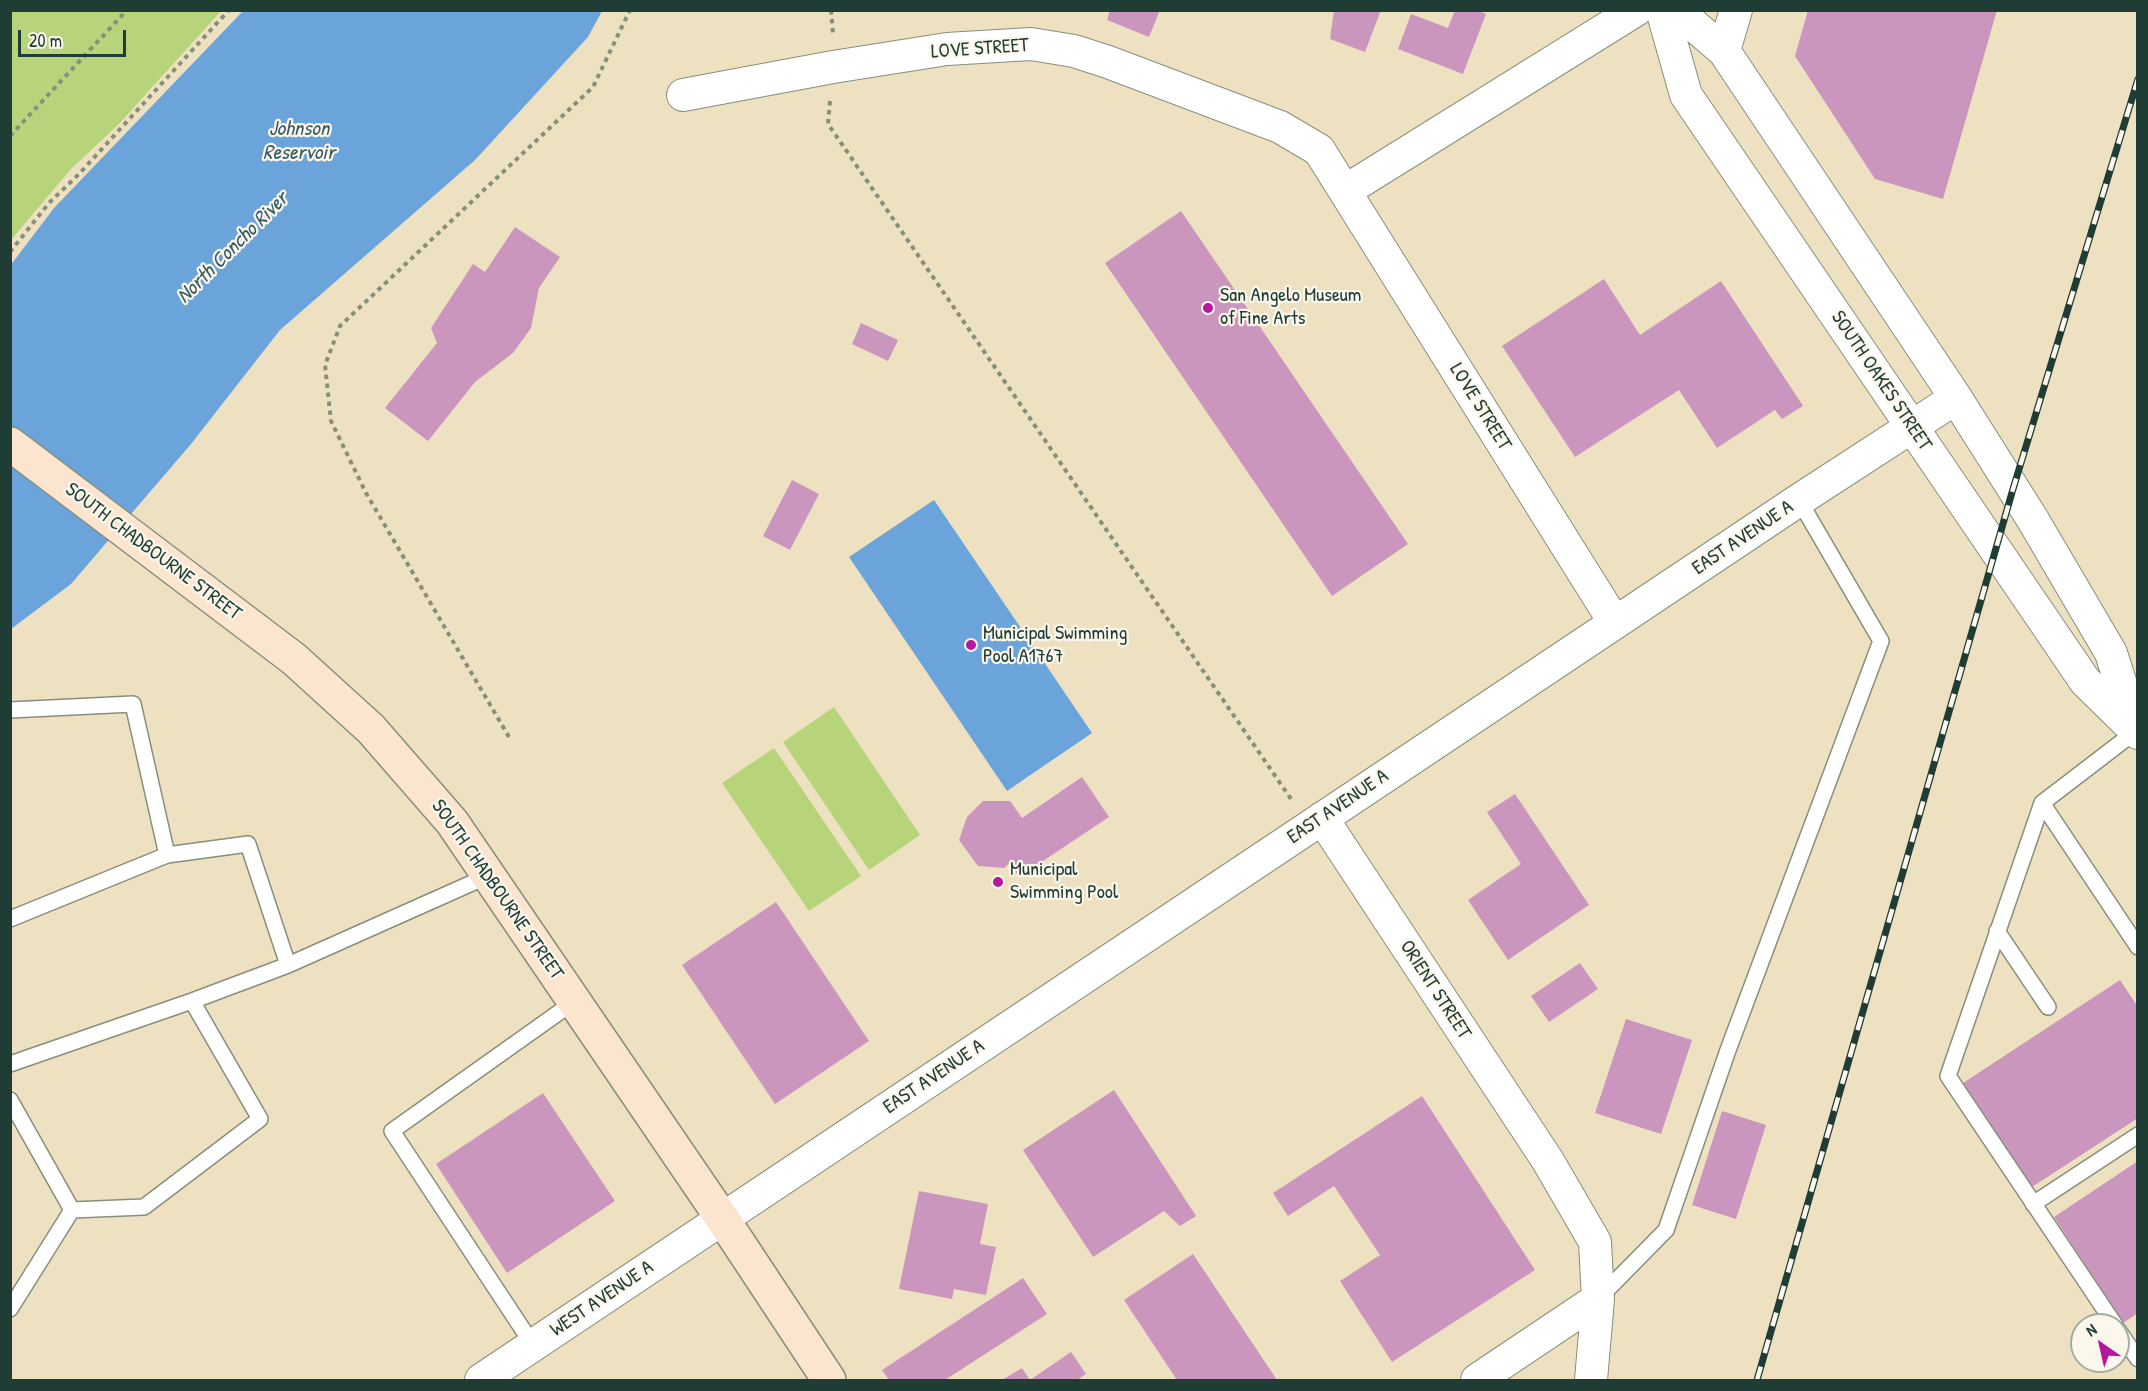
<!DOCTYPE html>
<html>
<head>
<meta charset="utf-8">
<style>
  body { margin:0 }
  #map { position:relative; width:2148px; height:1391px; overflow:hidden; background:#eee1c1; font-family:"Patrick Hand",sans-serif }
  canvas { display:block }
  .frame { position:absolute; inset:0; border:12px solid #1f3d34; pointer-events:none }
  .north { position:absolute; left:2070px; top:1313px; width:60px; height:60px; box-sizing:border-box; background:#fbf7ec; border:2px solid #a3ada2; border-radius:50%; rotate:326deg; font-size:16px; font-weight:700; line-height:24px; text-align:center; color:#1f3d34 }
  .north::after { content:''; display:block; margin:auto; width:21px; height:27px; background:#b5179e; clip-path:polygon(50% 0,100% 100%,50% 72%,0 100%) }
  .scale { position:absolute; left:18px; top:30px; width:108px; height:27px; box-sizing:border-box; border:3px solid #1f3d34; border-top:0; padding-left:8px; font-size:18px; line-height:21px; white-space:nowrap; color:#1f3d34; -webkit-text-stroke:4px #fbf7ec; paint-order:stroke }
</style>
</head>
<body>
<div id="map">
<canvas width="2148" height="1391"></canvas>
<div class="frame"></div>
<div class="north">N</div>
<div class="scale">20 m</div>
</div>
<script>
const context = document.querySelector('canvas').getContext('2d');
context.lineJoin = 'round';
function fillPath(path, color) {
  context.fillStyle = color;
  context.fill(path, 'evenodd');
}
function poly(rows) {
  const path = new Path2D();
  for (const r of rows) {
    path.moveTo(r[0], r[1]);
    for (let i = 2; i < r.length; i += 2) path.lineTo(r[i], r[i + 1]);
  }
  return path;
}
function stroke(path, color, width, dash) {
  context.strokeStyle = color;
  context.lineWidth = width;
  context.lineCap = dash ? 'butt' : 'round';
  context.setLineDash(dash || []);
  context.stroke(path);
}
function write(font, color, halo, rows, align = 'center') {
  context.font = font + ' "Patrick Hand",sans-serif';
  context.lineWidth = 4.5;
  context.setLineDash([]);
  context.textBaseline = 'middle';
  context.strokeStyle = halo;
  context.fillStyle = color;
  for (const [text, x, y, turn = 0] of rows) {
    context.save();
    context.translate(x, y);
    context.rotate((+turn || 0) * Math.PI / 180);
    context.textAlign = isNaN(turn) ? turn : align;
    if (halo) context.strokeText(text, 0, 0);
    context.fillText(text, 0, 0);
    context.restore();
  }
}
const green = poly([
  [11,10,221,11,119,124,71,169,11,240],
  [834,707,920,835,869,870,783,742],
  [774,748,861,876,809,911,722,783]
]);
const water = poly([
  [243,11,602,11,588,37,475,160,280,330,191,444,71,584,11,629,10,266,54,208],
  [934,500,1092,733,1007,791,849,557]
]);
const building = poly([
  [1110,10,1160,10,1149,37,1107,20],
  [1334,10,1381,10,1365,52,1330,39],
  [1455,10,1477,10,1486,14,1463,74,1398,49,1411,14,1448,28],
  [1808,10,1997,10,1943,199,1875,179,1795,56],
  [1181,211,1408,544,1332,596,1105,263],
  [515,227,560,257,539,288,531,328,513,353,475,382,428,441,385,408,437,343,431,328,473,264,485,272],
  [1604,279,1640,335,1721,281,1803,406,1782,419,1775,410,1717,448,1679,390,1575,457,1502,346],
  [861,323,898,340,888,361,852,344],
  [792,480,819,494,790,550,763,536],
  [1082,777,1109,817,1019,877,1010,863,1004,868,978,866,959,840,967,817,983,801,1010,801,1022,818],
  [1515,794,1589,905,1508,960,1468,900,1521,864,1487,812],
  [776,902,869,1041,775,1104,682,965],
  [1580,963,1598,989,1549,1022,1531,996],
  [2120,980,2138,1007,2138,1118,2029,1189,1960,1085],
  [1626,1019,1692,1040,1661,1134,1595,1113],
  [1114,1090,1196,1216,1180,1226,1164,1211,1093,1257,1023,1150],
  [543,1093,615,1201,507,1273,436,1164],
  [1422,1096,1535,1270,1392,1362,1340,1281,1380,1255,1334,1186,1288,1216,1273,1193],
  [1722,1111,1766,1125,1736,1219,1692,1205],
  [2138,1161,2138,1313,2123,1323,2054,1217],
  [919,1191,988,1204,980,1244,996,1247,986,1295,954,1289,952,1299,899,1289],
  [1193,1254,1277,1380,1177,1380,1124,1300],
  [1023,1278,1047,1314,945,1380,889,1380,882,1370],
  [1071,1352,1086,1374,1077,1380,1002,1380,1022,1368,1030,1380]
]);
const path = poly([
  [831,10,833,34],
  [830,101,828,124,1291,799],
  [10,136,127,10],
  [10,252,49,203,79,174,229,10],
  [509,737,366,493,331,421,325,365,340,326,593,87,630,10]
]);
const lane = poly([
  [10,710,133,704,167,855,248,844,288,965],
  [2042,803,2138,947],
  [10,919,167,855],
  [1997,931,2048,1007],
  [10,1064,192,1001,288,965,490,875],
  [10,1100,72,1210,144,1207,260,1119,192,1001],
  [2033,1204,2138,1135],
  [1599,1298,1666,1230,1728,1050,1881,641,1799,500],
  [10,1309,72,1210],
  [2115,1325,1948,1076,2042,803,2136,731],
  [2118,1330,2138,1359],
  [533,1345,392,1131,575,1001]
]);
const street = poly([
  [1662,10,1686,95,2085,681,2138,733],
  [1676,10,1724,51,1956,398,2033,520,2111,653,2134,725],
  [1724,51,1736,10],
  [683,95,833,67,947,49,1031,44,1074,51,1108,62,1280,127,1319,150,1615,623],
  [1345,191,1636,10],
  [1322,818,1548,1161,1595,1242,1598,1299,1591,1380],
  [481,1380,1799,500,1956,398],
  [1477,1380,1598,1299]
]);
const secondary = poly([
  [10,444,294,659,371,729,452,822,722,1218,829,1380]
]);
const rail = poly([
  [1757,1380,2013,489,2138,79]
]);
const markers = [
  [1208,308,6,"#b5179e"],
  [971,645,6,"#b5179e"],
  [998,882,6,"#b5179e"]
];
const streetNames = [
  ["LOVE STREET",980,49,-4],
  ["SOUTH OAKES STREET",1881,381,56],
  ["LOVE STREET",1480,407,58],
  ["EAST AVENUE A",1743,538,-34],
  ["SOUTH CHADBOURNE STREET",153,552,37],
  ["EAST AVENUE A",1338,807,-34],
  ["SOUTH CHADBOURNE STREET",497,890,55],
  ["ORIENT STREET",1435,990,57],
  ["EAST AVENUE A",934,1077,-34],
  ["WEST AVENUE A",602,1299,-34]
];
const poiNames = [
  ["San Angelo Museum",1220,296],
  ["of Fine Arts",1220,319],
  ["Municipal Swimming",983,634],
  ["Pool A1767",983,657],
  ["Municipal",1010,870],
  ["Swimming Pool",1010,893]
];
const waterNames = [
  ["Johnson",299,129],
  ["Reservoir",299,153],
  ["North Concho River",233,248,-45]
];
fillPath(green, '#b7d47b');
fillPath(water, '#6aa4da');
fillPath(building, '#cb96bd');
stroke(lane, '#868f7a', 18);
stroke(street, '#868f7a', 34);
stroke(secondary, '#868f7a', 36);
stroke(path, '#868f7a', 4, [4.5, 4.5]);
stroke(lane, '#fff', 15);
stroke(street, '#fff', 32);
stroke(secondary, '#fce5cf', 33);
stroke(rail, '#1f3d34', 7);
stroke(rail, '#fbf7ec', 4.5, [14]);
for (const [x, y, r, color] of markers) {
  const dot = new Path2D();
  dot.arc(x, y, r, 0, 2 * Math.PI);
  context.fillStyle = color;
  context.fill(dot);
  stroke(dot, '#fbf7ec', 2);
}
write('20px', '#1f3d34', '#fbf7ec', streetNames);
write('20px', '#1f3d34', '#fbf7ec', poiNames, 'left');
write('italic 21px', '#365c66', '#fbf7ec', waterNames);
</script>
</body>
</html>
